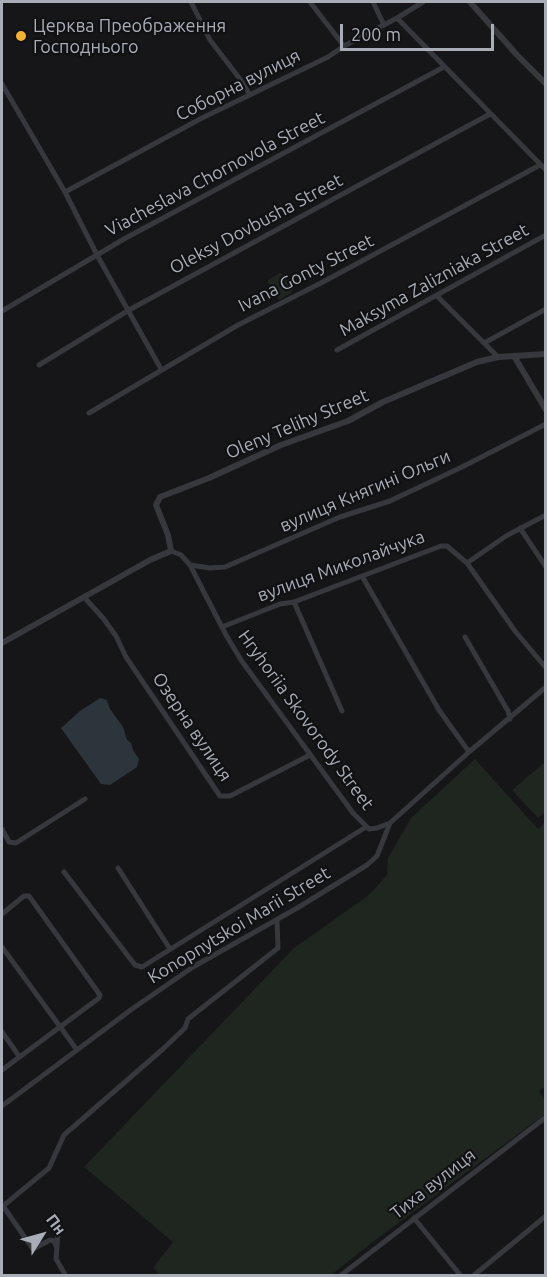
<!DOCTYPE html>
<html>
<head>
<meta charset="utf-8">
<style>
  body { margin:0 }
  #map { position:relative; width:547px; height:1277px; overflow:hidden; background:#161618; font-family:Ubuntu,sans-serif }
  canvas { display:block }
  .frame { position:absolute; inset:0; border:3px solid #a8adb8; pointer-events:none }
  .north { position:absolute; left:12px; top:1205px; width:60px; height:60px; -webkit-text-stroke:4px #111113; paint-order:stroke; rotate:53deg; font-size:16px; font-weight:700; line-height:24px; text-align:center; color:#a8adb8 }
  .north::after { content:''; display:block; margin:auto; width:21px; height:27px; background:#a8adb8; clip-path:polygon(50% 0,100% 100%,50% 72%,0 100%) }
  .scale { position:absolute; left:340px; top:24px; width:154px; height:27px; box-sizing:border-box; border:3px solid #a8adb8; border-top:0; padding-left:8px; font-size:18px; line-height:21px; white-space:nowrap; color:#a8adb8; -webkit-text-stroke:4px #111113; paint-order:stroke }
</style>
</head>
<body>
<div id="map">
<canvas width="547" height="1277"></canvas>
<div class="frame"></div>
<div class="north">Пн</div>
<div class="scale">200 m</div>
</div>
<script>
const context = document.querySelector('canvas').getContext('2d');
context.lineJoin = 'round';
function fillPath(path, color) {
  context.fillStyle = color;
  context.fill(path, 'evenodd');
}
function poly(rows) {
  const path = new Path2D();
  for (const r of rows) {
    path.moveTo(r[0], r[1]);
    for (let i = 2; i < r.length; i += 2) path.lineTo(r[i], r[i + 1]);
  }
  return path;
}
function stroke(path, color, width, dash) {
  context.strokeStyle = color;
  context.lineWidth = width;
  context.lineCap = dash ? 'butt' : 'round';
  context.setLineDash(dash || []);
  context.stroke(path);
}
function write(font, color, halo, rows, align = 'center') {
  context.font = font + ' Ubuntu,sans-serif';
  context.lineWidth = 4.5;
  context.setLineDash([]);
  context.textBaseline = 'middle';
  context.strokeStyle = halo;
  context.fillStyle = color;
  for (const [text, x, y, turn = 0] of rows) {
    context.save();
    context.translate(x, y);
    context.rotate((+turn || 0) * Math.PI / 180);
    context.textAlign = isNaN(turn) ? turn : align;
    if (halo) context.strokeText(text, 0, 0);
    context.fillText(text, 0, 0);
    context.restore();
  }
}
const green = poly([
  [280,273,284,275,292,290,291,293,279,300,268,282,268,280],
  [475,759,538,829,545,823,546,1086,539,1091,545,1101,545,1114,374,1241,331,1275,160,1275,153,1268,173,1242,84,1167,294,948,369,895,387,875,388,858,411,818],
  [545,762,545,812,538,818,512,790]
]);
const water = poly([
  [100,698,107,700,110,709,123,727,127,740,131,743,133,750,139,759,137,767,110,785,101,784,61,728,80,711]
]);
const minor = poly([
  [191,2,210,40,240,79,250,95],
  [310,2,344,46],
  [373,2,384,25],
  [397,18,546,170],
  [2,84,65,192,97,255,161,369],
  [65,192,202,118,328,57,344,46,397,18,423,2],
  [437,296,498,357],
  [2,311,124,239,444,67],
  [486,342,546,309],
  [337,350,546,235],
  [39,365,129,310,490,114],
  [89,413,238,325,321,283,540,165],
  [520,528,546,567],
  [171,551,181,555,190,565,226,635,241,660,353,813,369,829,377,828,390,823,469,752,546,687],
  [467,563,506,536,546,515],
  [190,565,210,568,225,567,340,517,390,501,464,466,546,424],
  [362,576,439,710,469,752],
  [84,597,103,618,116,636,126,657,220,796,230,796,310,755],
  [294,602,342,711],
  [222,627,280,604,294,602,441,546,447,546,467,563,515,631,546,668],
  [465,637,508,711,510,719],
  [2,829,9,842,16,843,85,799],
  [118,868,170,949],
  [64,872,135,965,142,967,366,827],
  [2,914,24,896,29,896,100,995,99,998,2,1070],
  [2,947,77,1050],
  [2,1032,19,1056],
  [2,1106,132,1009,193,967,299,907,367,865,377,856,390,823],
  [414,1218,461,1276],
  [58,1233,56,1259,66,1276],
  [57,1248,54,1241,50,1240,33,1249,3,1206,49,1168,64,1135,163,1049,185,1028,188,1019,278,948,277,920],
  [340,1276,546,1117],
  [473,1276,546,1216]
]);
const tertiary = poly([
  [470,2,517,55,546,84],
  [514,356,546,410],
  [2,643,150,560,171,551,168,535,156,505,160,497,209,478,281,445,348,421,383,402,477,362,498,357,546,354]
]);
const markers = [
  [21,36,6,"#f2b134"]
];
const poiNames = [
  ["Церква Преображення",33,26],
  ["Господнього",33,47]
];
const streetNames = [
  ["Соборна вулиця",238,85,-27],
  ["Viacheslava Chornovola Street",215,174,-28],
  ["Oleksy Dovbusha Street",256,224,-28],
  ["Ivana Gonty Street",306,273,-27],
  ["Maksyma Zalizniaka Street",434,280,-29],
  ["Oleny Telihy Street",297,424,-23],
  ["вулиця Княгині Ольги",365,491,-23],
  ["вулиця Миколайчука",341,566,-20],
  ["Hryhoriia Skovorody Street",306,720,54],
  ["Озерна вулиця",192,727,56],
  ["Konopnytskoi Marii Street",239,925,-31],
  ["Тиха вулиця",433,1184,-38]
];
fillPath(green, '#1e261f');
fillPath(water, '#2c353c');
stroke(minor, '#37383d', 5);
stroke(tertiary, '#37383d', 6);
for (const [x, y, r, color] of markers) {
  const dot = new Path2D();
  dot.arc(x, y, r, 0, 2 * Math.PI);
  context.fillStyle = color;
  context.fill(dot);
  stroke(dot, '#111113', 2);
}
write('18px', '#a8adb8', '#111113', poiNames, 'left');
write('18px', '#a8adb8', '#111113', streetNames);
</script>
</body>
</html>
